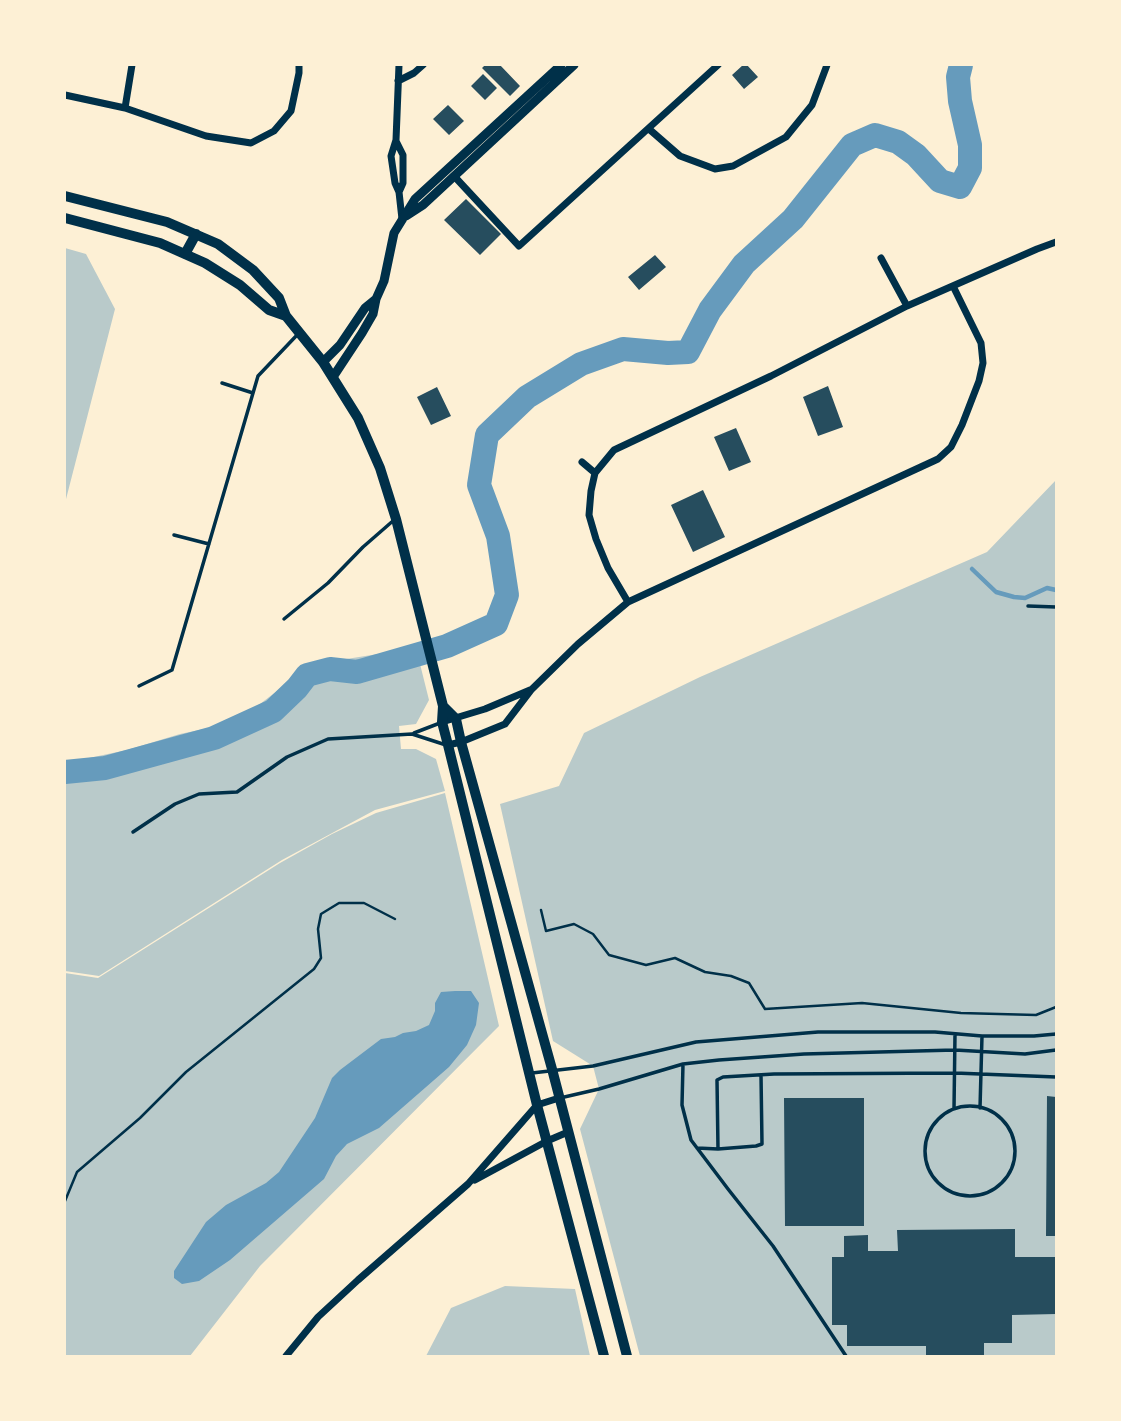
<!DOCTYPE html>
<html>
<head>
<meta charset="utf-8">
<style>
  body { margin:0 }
  #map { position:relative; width:1121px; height:1421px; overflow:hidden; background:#fdf0d5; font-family:"Noto Serif",serif }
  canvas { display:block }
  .frame { position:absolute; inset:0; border:66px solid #fdf0d5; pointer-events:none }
</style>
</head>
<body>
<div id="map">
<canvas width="1121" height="1421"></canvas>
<div class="frame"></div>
</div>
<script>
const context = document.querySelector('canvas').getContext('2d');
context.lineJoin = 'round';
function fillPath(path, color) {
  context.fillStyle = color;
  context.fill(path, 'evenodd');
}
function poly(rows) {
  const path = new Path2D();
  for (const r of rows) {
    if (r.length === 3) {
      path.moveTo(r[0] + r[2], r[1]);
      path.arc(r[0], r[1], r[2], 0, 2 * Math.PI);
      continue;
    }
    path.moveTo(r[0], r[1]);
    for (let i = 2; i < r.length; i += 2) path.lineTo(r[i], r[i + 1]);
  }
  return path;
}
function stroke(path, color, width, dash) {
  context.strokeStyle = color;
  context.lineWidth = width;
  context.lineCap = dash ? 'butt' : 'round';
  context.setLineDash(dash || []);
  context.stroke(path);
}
const green = poly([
  [65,248,86,254,115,309,65,503],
  [1056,480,1056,1356,640,1356,580,1129,599,1089,593,1066,553,1041,500,804,559,786,584,733,700,677,987,552],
  [416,648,429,700,416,724,399,726,401,749,416,749,436,759,445,791,375,810,282,860,99,976,65,971,65,763,127,750,180,734,223,725,260,704,286,684,302,666],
  [445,793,499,1026,260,1266,190,1356,65,1356,65,973,98,978,280,863,332,834,376,813],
  [505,1286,575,1289,590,1356,426,1356,451,1308]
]);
const water = poly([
  [455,991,471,991,479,1003,476,1025,467,1045,449,1067,379,1128,347,1144,336,1156,324,1179,230,1260,199,1281,182,1284,174,1278,174,1271,206,1222,226,1205,266,1183,279,1172,315,1118,332,1078,340,1070,381,1039,395,1037,403,1033,416,1031,429,1025,435,1011,435,1003,441,992]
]);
const stream = poly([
  [972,569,996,592,1014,597,1025,598,1047,588,1056,590]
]);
const river = poly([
  [65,772,105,768,214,738,273,711,297,688,307,675,330,669,357,672,447,646,496,624,507,595,498,536,479,485,487,435,527,397,581,364,623,349,668,353,688,352,710,310,744,264,793,219,852,145,875,135,898,142,916,155,940,181,960,187,970,168,970,145,960,101,958,77,961,65]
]);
const building = poly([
  [485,65,500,65,520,86,510,96,482,68],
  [743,65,747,65,758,77,744,89,732,75],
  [483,74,497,88,485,100,471,86],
  [448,105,464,121,449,135,433,119],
  [466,199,501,234,480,255,444,220],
  [655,255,666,267,639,290,628,277],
  [828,386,843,427,818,436,803,397],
  [437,387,451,416,431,425,417,397],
  [736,428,751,462,729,471,714,437],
  [703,490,725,537,693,552,671,505],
  [1047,1096,1056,1097,1056,1236,1046,1236],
  [784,1098,864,1098,864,1226,785,1226],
  [1015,1229,1015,1257,1056,1257,1056,1314,1012,1315,1012,1343,984,1343,984,1356,926,1356,926,1346,847,1346,847,1325,832,1325,832,1257,844,1257,844,1236,868,1235,868,1251,898,1251,897,1230]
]);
const path = poly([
  [541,910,546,931,574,924,593,934,609,955,646,965,675,958,705,972,731,976,749,983,765,1009,862,1003,961,1013,1036,1015,1056,1007],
  [65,1201,77,1172,140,1118,186,1072,314,969,321,958,318,929,321,914,339,903,364,903,395,919]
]);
const service = poly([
  [222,383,253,393],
  [174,535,209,544],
  [1028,606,1056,607],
  [284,619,328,583,363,547,394,520],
  [139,686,172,670,258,376,298,334],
  [414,733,440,723],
  [133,832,175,804,199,794,237,792,287,757,328,739,412,734,446,745],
  [683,1064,682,1105,691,1140,728,1189,773,1246,846,1356],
  [532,1073,593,1066,696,1042,818,1032,935,1032,982,1036,1034,1036,1056,1034],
  [560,1098,599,1089,683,1064,719,1060,804,1054,955,1050,1025,1054,1056,1050],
  [970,1151,45],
  [980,1108,982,1036],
  [954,1109,955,1034],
  [697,1148,718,1149,717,1080,723,1077,774,1074,955,1073,1056,1077],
  [718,1149,756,1146,762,1144,761,1075]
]);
const minor = poly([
  [399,65,396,140,391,156,395,183,399,192,402,219],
  [398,81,414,73,423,65],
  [65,95,125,108,206,136,251,143,274,131,291,111,299,73,299,65],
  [125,108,132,65],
  [649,129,680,156,715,169,733,166,786,137,812,105,827,65],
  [396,141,403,155,403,183,399,192],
  [454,176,519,246,718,65],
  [881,258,907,306],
  [582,462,595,473],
  [628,602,608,568,596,539,589,515,591,491,595,473,614,450,771,376,907,306,1037,249,1056,242],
  [442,722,485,709,530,690],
  [448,745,461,742,505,724,531,690,578,644,628,602,938,459,951,447,962,425,979,381,983,363,981,343,953,286],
  [475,1180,547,1141,568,1132],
  [286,1356,318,1317,358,1280,468,1184,537,1105,559,1098]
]);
const tertiary = poly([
  [406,216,423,205,574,65],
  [323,362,340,345,365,308,376,299],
  [333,377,362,333,373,314,376,299,384,281,394,233,415,199,561,65]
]);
const secondary = poly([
  [65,196,167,222,218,244,253,270,279,298,286,316,323,362,358,418,380,468,396,519,443,706,442,722,448,745,537,1105,604,1356],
  [65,218,160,243,205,263,240,285,269,310,286,316],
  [185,254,196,234],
  [443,706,456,719,461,742,552,1069,627,1356]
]);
fillPath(green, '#b9caca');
fillPath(water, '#669bbc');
stroke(stream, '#669bbc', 4.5);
stroke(river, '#669bbc', 24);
fillPath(building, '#264d5e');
stroke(path, '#003049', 2.5);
stroke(service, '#003049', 3.5);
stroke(minor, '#003049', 7);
stroke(tertiary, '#003049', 9);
stroke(secondary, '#003049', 10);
</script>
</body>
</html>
